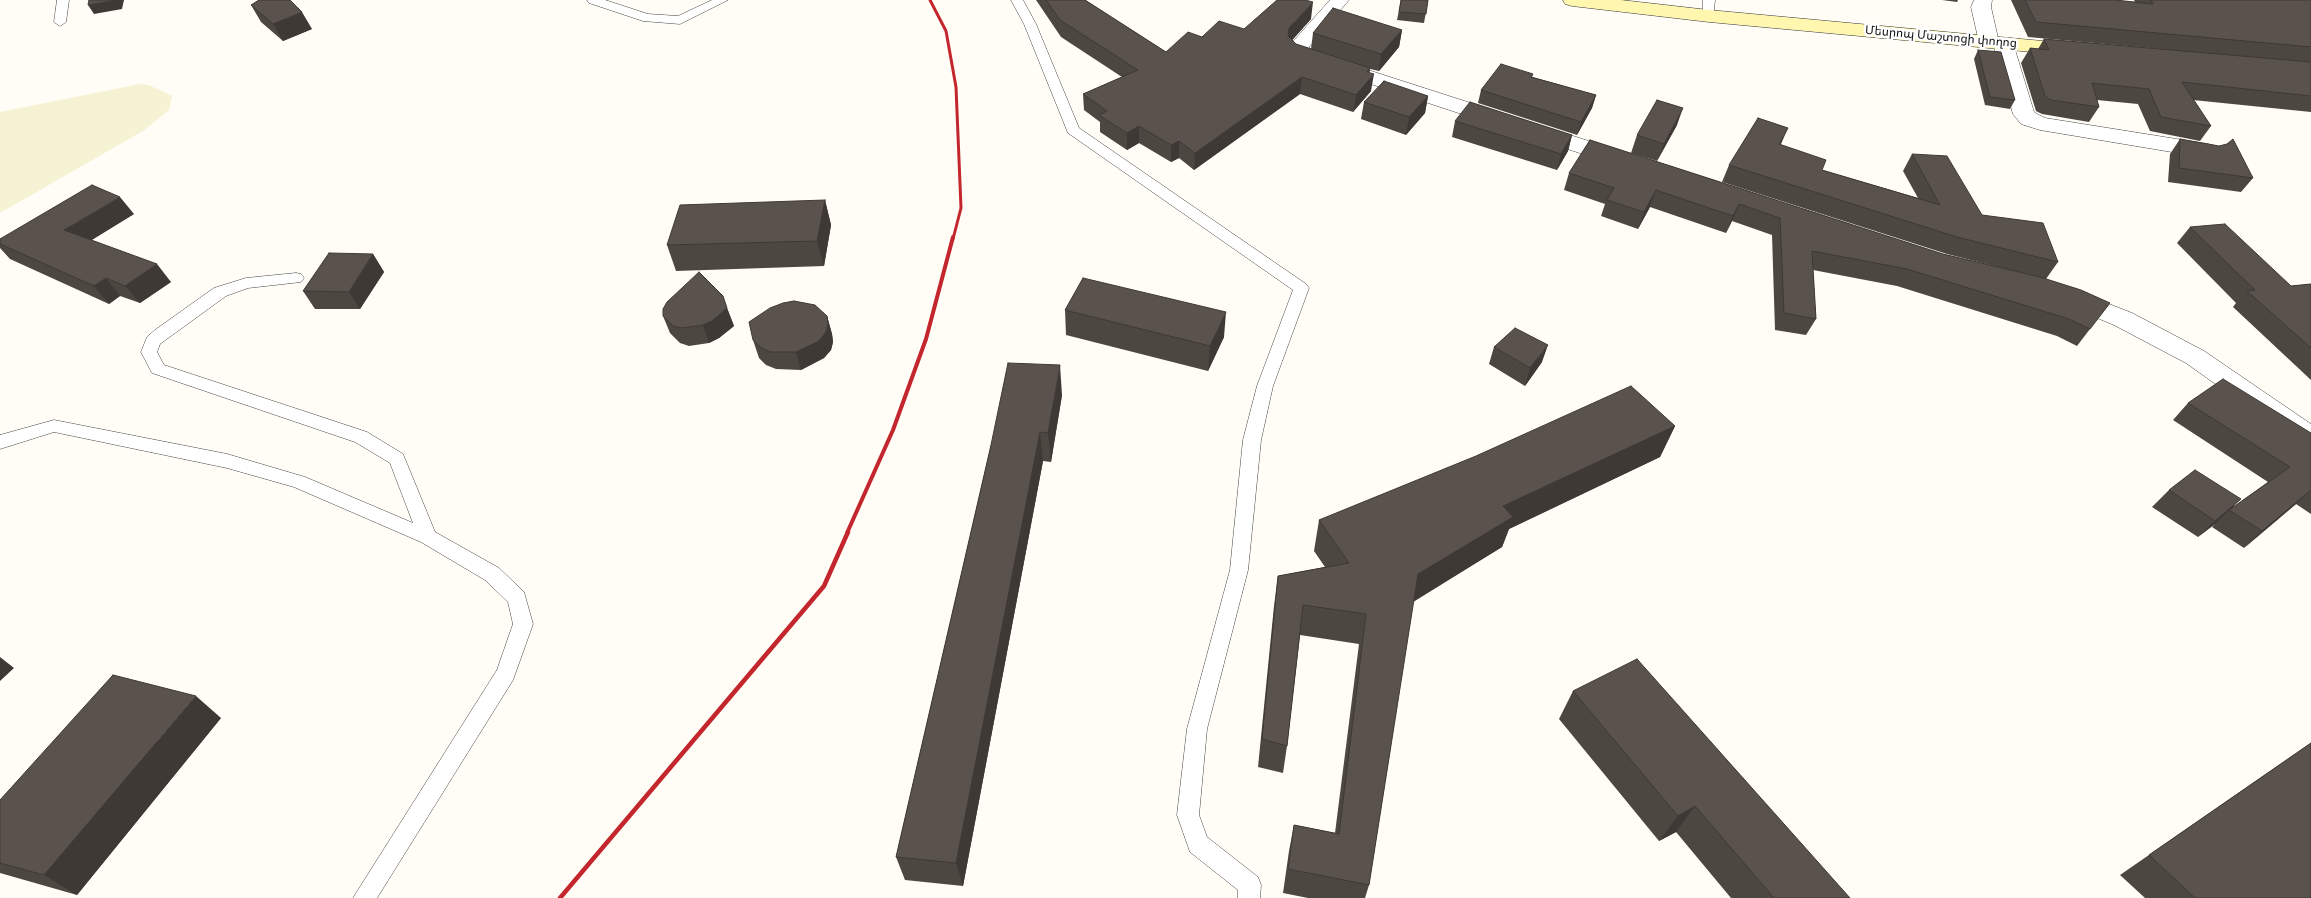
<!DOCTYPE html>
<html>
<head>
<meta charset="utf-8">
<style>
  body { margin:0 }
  canvas { display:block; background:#fffdf5 }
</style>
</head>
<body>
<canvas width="2311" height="898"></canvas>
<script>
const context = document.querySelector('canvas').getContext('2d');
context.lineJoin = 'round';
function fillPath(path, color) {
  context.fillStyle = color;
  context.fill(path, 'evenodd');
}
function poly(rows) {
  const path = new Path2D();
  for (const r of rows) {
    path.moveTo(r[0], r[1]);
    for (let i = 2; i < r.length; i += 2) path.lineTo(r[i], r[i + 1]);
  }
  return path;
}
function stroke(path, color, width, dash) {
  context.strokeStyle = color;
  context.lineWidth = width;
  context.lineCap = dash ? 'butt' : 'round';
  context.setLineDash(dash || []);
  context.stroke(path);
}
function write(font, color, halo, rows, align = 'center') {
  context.font = font + ' "IBM Plex Serif","Noto Sans Armenian",serif';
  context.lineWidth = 5;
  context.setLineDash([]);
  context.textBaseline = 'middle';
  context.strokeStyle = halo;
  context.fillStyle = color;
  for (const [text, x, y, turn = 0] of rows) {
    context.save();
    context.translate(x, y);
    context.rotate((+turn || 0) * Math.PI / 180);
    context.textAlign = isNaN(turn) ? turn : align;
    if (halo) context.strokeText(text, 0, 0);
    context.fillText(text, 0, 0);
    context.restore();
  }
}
const farmland = poly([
  [140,84,149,85,172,96,169,110,143,131,0,213,0,112]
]);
const lane = poly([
  [57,0,69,0,66,22,60,26,54,22,57,0],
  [587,0,605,0,648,14,678,16,712,0,728,0,680,24,643,21,589,3,587,0],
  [1011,0,1023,0,1036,24,1079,128,1306,284,1309,288,1273,386,1261,440,1248,570,1207,729,1199,815,1207,837,1258,877,1261,885,1260,898,1238,898,1238,890,1190,852,1177,815,1187,729,1230,570,1243,440,1257,386,1293,290,1068,133,1024,24,1011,0],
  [1703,0,1715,0,1713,19,1705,19,1703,16,1703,0],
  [296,273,301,274,304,278,301,282,248,288,226,296,160,344,157,352,164,365,367,432,403,454,435,532,499,568,524,592,533,624,513,680,377,898,353,898,497,670,513,624,508,602,485,580,421,542,294,487,227,468,54,432,0,449,0,435,54,420,227,454,305,477,413,523,390,463,355,442,152,373,141,352,147,337,155,330,214,288,246,278,296,273]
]);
const street = poly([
  [1330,0,1349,0,1309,47,1309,51,1629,154,1632,159,1629,164,1621,166,1613,164,1295,59,1288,51,1289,46,1330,0],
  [1974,0,1992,0,1991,7,1998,38,2010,39,2013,43,2034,112,2037,114,2045,118,2208,144,2216,146,2219,151,2216,156,2208,158,2040,130,2021,124,2013,114,1994,47,1982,46,1979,42,1971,7,1974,0],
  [2068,288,2132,313,2204,351,2311,424,2311,448,2301,445,2186,363,2114,325,2059,302,2056,296,2059,290,2068,288]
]);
const secondary = poly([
  [1563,0,1621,0,1709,10,2075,44,2082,46,2085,50,2082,54,2075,56,1709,22,1572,6,1565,4,1563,0]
]);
const railFar2 = poly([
  [930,0,946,31,956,87,961,208,953,239]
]);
const railFar1 = poly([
  [847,533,893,430,926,339,953,237]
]);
const rail = poly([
  [560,898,824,586,848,532]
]);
const wall = poly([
  [1036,0,1085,0,1166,52,1202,37,1311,19,1292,40,1296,44,1311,49,1313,33,1402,30,1399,47,1379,71,1370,69,1369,73,1371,91,1353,112,1300,94,1194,170,1179,158,1171,162,1139,143,1127,150,1100,132,1100,122,1084,110,1083,94,1122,77,1061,37],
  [1401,0,1428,0,1424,23,1397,20],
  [1942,0,1958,0,1957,2],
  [2011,0,2115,0,2135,2,2134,0,2311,0,2311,112,2193,100,2211,126,2200,141,2150,131,2138,104,2097,100,2099,107,2089,122,2042,114,2036,111,2021,63,2030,48,2038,49,2044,39,2184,51,2028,37],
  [251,5,312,29,283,41,261,22],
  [1978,50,2015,100,2010,109,1985,105,1974,59],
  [1533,74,1532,77,1596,95,1592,108,1577,135,1478,103,1481,90],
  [1428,96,1425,113,1406,135,1361,119,1364,102],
  [1455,121,1572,135,1568,151,1557,170,1452,137],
  [1677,125,1657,161,1631,153,1637,135],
  [2180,139,2253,178,2241,192,2168,182,2170,154],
  [1590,140,1943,254,2006,269,1947,254,1722,182,1729,165,1780,145,1822,170,1918,198,1903,171,1912,154,1982,215,2058,262,2046,279,2090,329,2077,346,2057,336,1897,286,1813,270,1816,319,1806,335,1775,330,1772,235,1732,221,1726,233,1650,207,1638,229,1601,216,1605,204,1564,190,1569,173],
  [825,200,831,225,824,266,676,271,667,245],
  [134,214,91,240,171,282,140,303,120,296,109,304,10,259,0,248,0,239],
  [2190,227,2291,286,2311,284,2311,380,2233,307,2236,303,2177,243],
  [373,254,384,272,360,309,315,309,303,291],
  [727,308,734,326,719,338,709,343,689,346,680,343,670,333,663,316],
  [1065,310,1224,337,1208,371,1066,335],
  [827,316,832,334,833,342,831,350,824,358,801,370,776,369,766,365,759,358,753,340],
  [1494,347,1542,362,1525,386,1489,364],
  [1062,395,1051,462,1043,461,963,886,905,880,896,857,991,445],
  [2188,403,2311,433,2311,514,2296,504,2244,548,2212,527,2215,524,2198,537,2152,507,2169,490,2235,506,2268,482,2173,420],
  [1675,426,1660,457,1509,529,1502,547,1413,601,1369,885,1365,898,1308,898,1283,893,1289,851,1294,825,1335,833,1359,644,1300,635,1287,746,1283,773,1258,767,1274,606,1278,576,1325,567,1314,551,1319,520],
  [1573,691,1850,898,1731,898,1676,832,1659,841,1559,719],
  [221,718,77,895,0,873,0,800],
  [2311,743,2311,898,2145,898,2120,875]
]);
const shadedWall = poly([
  [116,0,124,0,122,9,94,14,88,5],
  [1313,2,1311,19,1288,45,1289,28],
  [302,12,312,29,283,41,273,24],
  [1402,30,1399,47,1379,71,1381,54],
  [1370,68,1368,81,1374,74,1371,91,1353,112,1356,95,1367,72],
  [1302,77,1300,94,1194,170,1195,153],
  [1596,95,1592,108,1577,135,1581,122],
  [1428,96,1425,113,1406,135,1409,117],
  [1683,108,1677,125,1657,161,1664,144],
  [1139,126,1139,143,1127,150,1127,133],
  [1788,128,1781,144,1771,161,1779,144],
  [1572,135,1568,151,1557,170,1561,154],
  [1179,141,1179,158,1171,162,1171,145],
  [1656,190,1650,207,1638,229,1644,212],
  [120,197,134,214,79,248,64,230],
  [825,200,831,225,824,266,817,241],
  [1739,204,1732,221,1726,233,1733,216],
  [373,254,384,272,360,309,349,292],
  [157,264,171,282,140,303,125,286],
  [106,278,120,296,109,304,94,286],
  [727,308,734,326,719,338,709,343,703,325],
  [1226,312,1224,337,1208,371,1210,346],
  [827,316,832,334,833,342,831,350,824,358,801,370,796,352],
  [1548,345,1542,362,1525,386,1530,368],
  [1060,365,1062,395,1051,462,1048,433],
  [1675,426,1660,457,1509,529,1502,547,1410,604,1418,574,1503,506],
  [1040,432,1043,461,963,886,956,863],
  [2311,490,2296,504,2244,548,2262,531],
  [2241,499,2215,524,2198,537,2215,521],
  [0,657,14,668,0,681],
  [196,696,221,718,77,895,44,875],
  [1695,806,1676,832,1659,841,1678,816]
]);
const building = poly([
  [89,0,116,0,88,5,89,0],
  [259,0,290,0,302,12,273,24,251,5,259,0],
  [1046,0,1085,0,1166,52,1188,32,1202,37,1219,21,1244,29,1277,0,1305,0,1313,2,1289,28,1288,36,1296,44,1370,68,1367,72,1374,74,1356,95,1302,77,1195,153,1179,141,1171,145,1139,126,1127,133,1099,115,1107,111,1083,94,1138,70,1060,20,1046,0],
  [1401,0,1428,0,1426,14,1399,12,1401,0],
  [2025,0,2115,0,2153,4,2151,0,2311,0,2311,47,2036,22,2025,0],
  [1333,8,1402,30,1381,54,1313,33,1333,8],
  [2044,39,2311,62,2311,96,2182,82,2211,126,2161,117,2149,89,2092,83,2099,107,2051,100,2045,96,2030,48,2049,50,2044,39],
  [1978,50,2001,52,2015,100,1990,97,1978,50],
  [1501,64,1533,74,1531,77,1596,95,1581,122,1481,90,1501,64],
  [1384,81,1428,96,1409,117,1364,102,1384,81],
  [1657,100,1683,108,1664,144,1637,135,1657,100],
  [1470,102,1572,135,1561,154,1455,121,1470,102],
  [1758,118,1788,128,1779,144,1826,160,1822,170,1940,205,1912,154,1947,156,1982,215,2043,223,2058,262,1957,237,1729,165,1758,118],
  [2180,139,2219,146,2227,144,2233,139,2253,178,2179,168,2180,139],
  [1590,140,1943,254,2040,277,2081,290,2110,303,2090,329,2069,319,1907,269,1812,251,1816,319,1784,313,1780,218,1739,204,1733,216,1656,190,1644,212,1607,200,1614,188,1569,173,1590,140],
  [92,185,120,197,64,230,157,264,125,286,106,278,94,286,0,244,0,239,92,185],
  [825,200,817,241,667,245,680,205,825,200],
  [2225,224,2291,286,2311,284,2311,348,2247,291,2255,290,2190,227,2225,224],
  [329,253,373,254,349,292,303,291,329,253],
  [699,272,723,296,727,308,712,321,703,325,682,328,673,326,663,316,663,309,667,302,699,272],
  [1083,278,1226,312,1210,346,1065,310,1083,278],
  [794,301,815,305,827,316,828,324,826,332,819,341,796,352,770,352,760,347,753,340,749,322,770,308,783,303,794,301],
  [1515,328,1548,345,1530,368,1494,347,1515,328],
  [1008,363,1060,365,1048,433,1040,432,956,863,896,857,991,445,1008,363],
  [2223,379,2311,433,2311,490,2262,531,2229,510,2290,467,2188,403,2223,379],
  [1631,386,1675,426,1503,506,1513,517,1418,574,1369,885,1288,869,1294,825,1339,834,1366,614,1303,605,1287,746,1262,739,1278,576,1349,563,1319,520,1476,456,1631,386],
  [2195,470,2241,499,2215,521,2169,490,2195,470],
  [1637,659,1850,898,1774,898,1695,806,1678,816,1573,691,1637,659],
  [113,675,196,696,44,875,0,863,0,800,113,675],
  [2311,743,2311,898,2195,898,2149,855,2311,743]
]);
const farStreetnames = [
  ["Մեսրոպ Մաշտոցի փողոց",1941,37,5]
];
fillPath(farmland, '#f6f3d4');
stroke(lane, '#444', 1);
stroke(street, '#444', 1);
stroke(secondary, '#333', 1);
fillPath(lane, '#fff');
fillPath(street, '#fff');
fillPath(secondary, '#fff6b0');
stroke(railFar2, '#c4262e', 3);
stroke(railFar1, '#c4262e', 4);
stroke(rail, '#c4262e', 4.5);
fillPath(wall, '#4d4742');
fillPath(shadedWall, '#3f3936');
fillPath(building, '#5a524d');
stroke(building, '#3f3936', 1);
write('12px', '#111', '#fff', farStreetnames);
</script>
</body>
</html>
